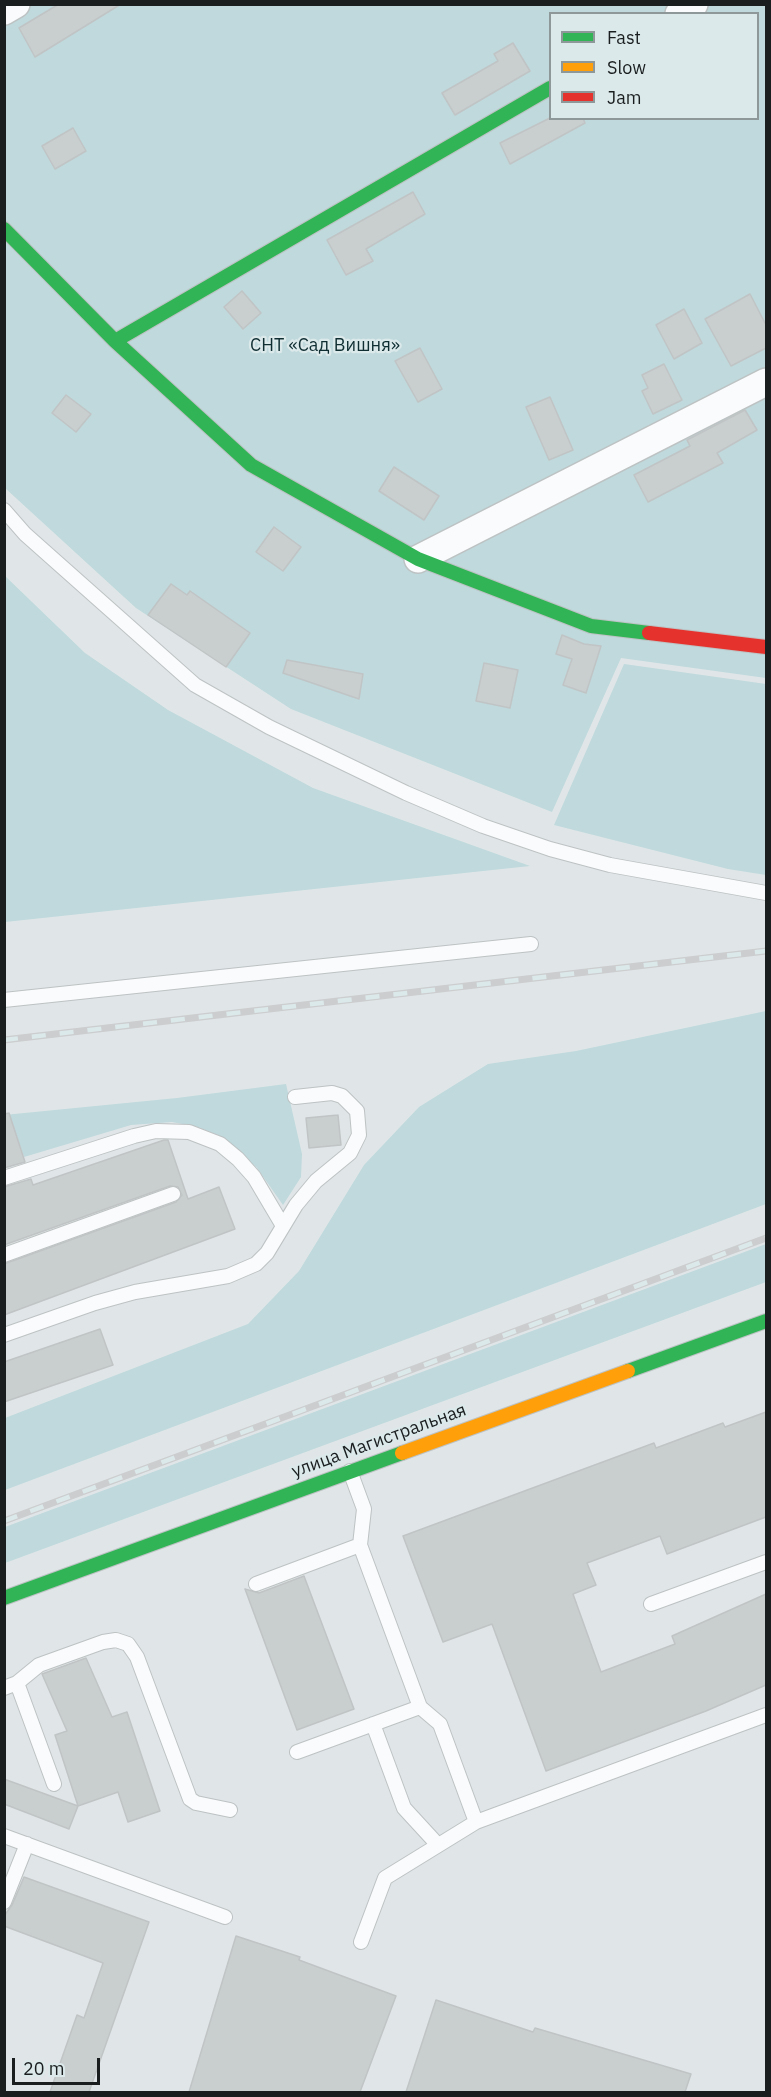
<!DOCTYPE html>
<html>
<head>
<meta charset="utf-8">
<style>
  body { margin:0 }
  #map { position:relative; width:771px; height:2097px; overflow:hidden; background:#e0e6e8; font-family:"IBM Plex Sans",sans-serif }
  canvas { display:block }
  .frame { position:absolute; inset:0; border:6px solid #1a1e1f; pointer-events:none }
  .legend { position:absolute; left:549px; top:12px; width:210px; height:108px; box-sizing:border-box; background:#dce9eb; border:2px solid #8e9899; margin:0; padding:8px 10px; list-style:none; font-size:18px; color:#1a1e1f }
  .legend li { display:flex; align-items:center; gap:12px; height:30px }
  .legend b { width:30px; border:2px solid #8e9899 }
  .scale { position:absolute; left:12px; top:2058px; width:88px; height:27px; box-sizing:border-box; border:3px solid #1a1e1f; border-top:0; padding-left:8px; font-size:18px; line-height:21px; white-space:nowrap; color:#1a1e1f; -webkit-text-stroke:4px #dce9eb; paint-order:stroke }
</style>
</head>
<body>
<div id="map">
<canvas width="771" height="2097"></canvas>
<div class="frame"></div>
<ul class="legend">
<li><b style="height:8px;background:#30b455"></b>Fast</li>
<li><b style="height:8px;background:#ff9f0a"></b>Slow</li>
<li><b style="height:8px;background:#e5322d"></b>Jam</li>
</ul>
<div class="scale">20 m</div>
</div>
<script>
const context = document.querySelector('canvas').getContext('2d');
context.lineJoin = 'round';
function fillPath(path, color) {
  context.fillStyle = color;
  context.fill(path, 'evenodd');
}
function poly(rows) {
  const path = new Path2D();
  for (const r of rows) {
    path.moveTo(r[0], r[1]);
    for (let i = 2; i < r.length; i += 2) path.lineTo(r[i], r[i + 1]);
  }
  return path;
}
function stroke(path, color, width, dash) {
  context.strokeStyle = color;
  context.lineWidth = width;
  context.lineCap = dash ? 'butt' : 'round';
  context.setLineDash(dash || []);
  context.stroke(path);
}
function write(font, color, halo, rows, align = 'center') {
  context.font = font + ' "IBM Plex Sans",sans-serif';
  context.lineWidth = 4.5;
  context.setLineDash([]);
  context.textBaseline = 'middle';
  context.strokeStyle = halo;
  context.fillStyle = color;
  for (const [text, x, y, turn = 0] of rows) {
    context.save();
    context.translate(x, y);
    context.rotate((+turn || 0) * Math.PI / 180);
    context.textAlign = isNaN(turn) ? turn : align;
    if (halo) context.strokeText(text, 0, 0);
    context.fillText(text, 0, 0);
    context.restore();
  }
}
const green = poly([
  [5,5,766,5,766,678,621,658,552,812,291,709,136,608,5,488],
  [550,14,758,14,758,118,550,118],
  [4,575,85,653,168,710,313,788,530,866,5,922],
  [624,664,766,684,766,875,728,869,554,825],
  [766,1011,766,1204,5,1490,5,1418,248,1324,299,1271,364,1165,419,1107,488,1064,576,1051],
  [286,1084,302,1154,301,1177,283,1205,257,1168,220,1136,198,1127,172,1122,131,1125,24,1157,13,1125,5,1127,4,1115,177,1098],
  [766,1244,766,1282,5,1563,5,1527]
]);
const building = poly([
  [59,4,121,4,35,57,19,28,59,4],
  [513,43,530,71,455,115,442,93,498,61,494,54,513,43],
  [550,118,583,118,585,123,510,164,500,143,550,118],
  [73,128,86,151,55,169,42,146,73,128],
  [413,192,425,214,366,249,373,261,346,275,327,240,413,192],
  [242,291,261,313,243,329,224,307,242,291],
  [750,294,766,325,766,348,731,366,705,319,750,294],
  [684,309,702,343,674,359,656,325,684,309],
  [420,348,442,389,418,402,395,361,420,348],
  [664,364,682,400,653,414,642,391,648,388,642,375,664,364],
  [66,395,91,414,76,432,52,413,66,395],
  [550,397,573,450,549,460,526,407,550,397],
  [745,410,757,430,717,453,723,463,648,502,634,475,690,446,687,440,745,410],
  [394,467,439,496,424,520,379,491,394,467],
  [274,527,301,547,283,571,256,552,274,527],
  [171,584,187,595,190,591,250,633,226,667,148,615,171,584],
  [562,635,584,644,601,646,586,693,563,685,572,659,556,654,562,635],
  [287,660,363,674,359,699,283,673,287,660],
  [484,663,518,670,510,708,476,701,484,663],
  [9,1113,25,1162,4,1168,4,1114,9,1113],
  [338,1115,341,1145,309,1148,306,1118,338,1115],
  [164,1140,168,1140,188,1199,219,1187,235,1229,4,1315,4,1264,176,1202,182,1195,178,1187,170,1186,4,1245,4,1187,31,1179,33,1185,164,1140],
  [100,1329,113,1365,4,1402,4,1362,100,1329],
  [766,1412,766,1517,667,1554,660,1536,587,1563,596,1585,573,1594,601,1672,675,1644,672,1636,766,1594,766,1685,706,1711,546,1771,492,1624,443,1642,403,1536,654,1443,656,1448,723,1423,725,1427,766,1412],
  [304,1576,354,1709,297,1730,245,1589,259,1593,304,1576],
  [86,1658,112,1717,127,1712,160,1811,128,1822,118,1792,78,1806,55,1735,67,1731,42,1674,86,1658],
  [4,1779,78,1806,69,1829,4,1804,4,1779],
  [24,1877,149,1922,89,2092,50,2092,77,2015,84,2018,103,1963,4,1926,4,1916,12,1905,24,1877],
  [236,1936,300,1957,299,1960,396,1996,360,2092,189,2092,236,1936],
  [436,2000,533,2032,535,2028,691,2074,685,2092,406,2092,436,2000]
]);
const lane = poly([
  [4,510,25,534,195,685,269,727,406,793,483,826,550,849,610,865,766,893],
  [4,1000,531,944],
  [4,1178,134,1136,156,1131,189,1132,220,1144,238,1159,254,1177,283,1226],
  [4,1255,173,1194],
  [4,1335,95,1303,135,1292,228,1276,256,1264,267,1253,296,1205,316,1181,350,1153,359,1135,357,1111,342,1096,332,1093,295,1097],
  [350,1471,364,1509,360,1545,420,1707,440,1724,476,1822,766,1715],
  [256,1584,360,1545],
  [651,1604,766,1562],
  [17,1683,54,1784],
  [4,1688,17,1683,39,1665,103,1642,116,1640,128,1644,137,1657,190,1799,196,1803,230,1810],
  [373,1724,404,1808,438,1845],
  [297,1752,420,1707],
  [4,1836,225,1917],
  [4,1902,27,1844],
  [361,1942,385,1878,476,1822]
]);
const street = poly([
  [4,11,16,4],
  [679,14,694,4],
  [418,559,766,382]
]);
const fast = poly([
  [4,229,115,341,251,465,418,559,591,626,649,633],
  [115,341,550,88],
  [628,1371,766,1321],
  [4,1598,402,1453]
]);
const slow = poly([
  [402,1453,628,1371]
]);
const jam = poly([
  [649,633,766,647]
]);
const rail = poly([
  [4,1040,766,951],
  [4,1521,766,1238]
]);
const parkNames = [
  ["СНТ «Сад Вишня»",325,346]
];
const streetNames = [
  ["улица Магистральная",379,1441,-20]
];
fillPath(green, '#bfd9dc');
fillPath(building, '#c9cecf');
stroke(building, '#c0c4c5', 1.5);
stroke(lane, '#bdc2c3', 16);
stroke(street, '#bdc2c3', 30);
stroke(fast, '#bdc2c3', 16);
stroke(slow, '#bdc2c3', 16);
stroke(jam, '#bdc2c3', 16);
stroke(lane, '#fafbfc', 14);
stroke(street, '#fafbfc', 27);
stroke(fast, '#30b455', 14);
stroke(slow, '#ff9f0a', 14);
stroke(jam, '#e5322d', 14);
stroke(rail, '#cccdce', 7);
stroke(rail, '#dce9eb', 4.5, [14]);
write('18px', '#0f2e32', '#dce9eb', parkNames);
write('18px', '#1a1e1f', '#dce9eb', streetNames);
</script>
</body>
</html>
